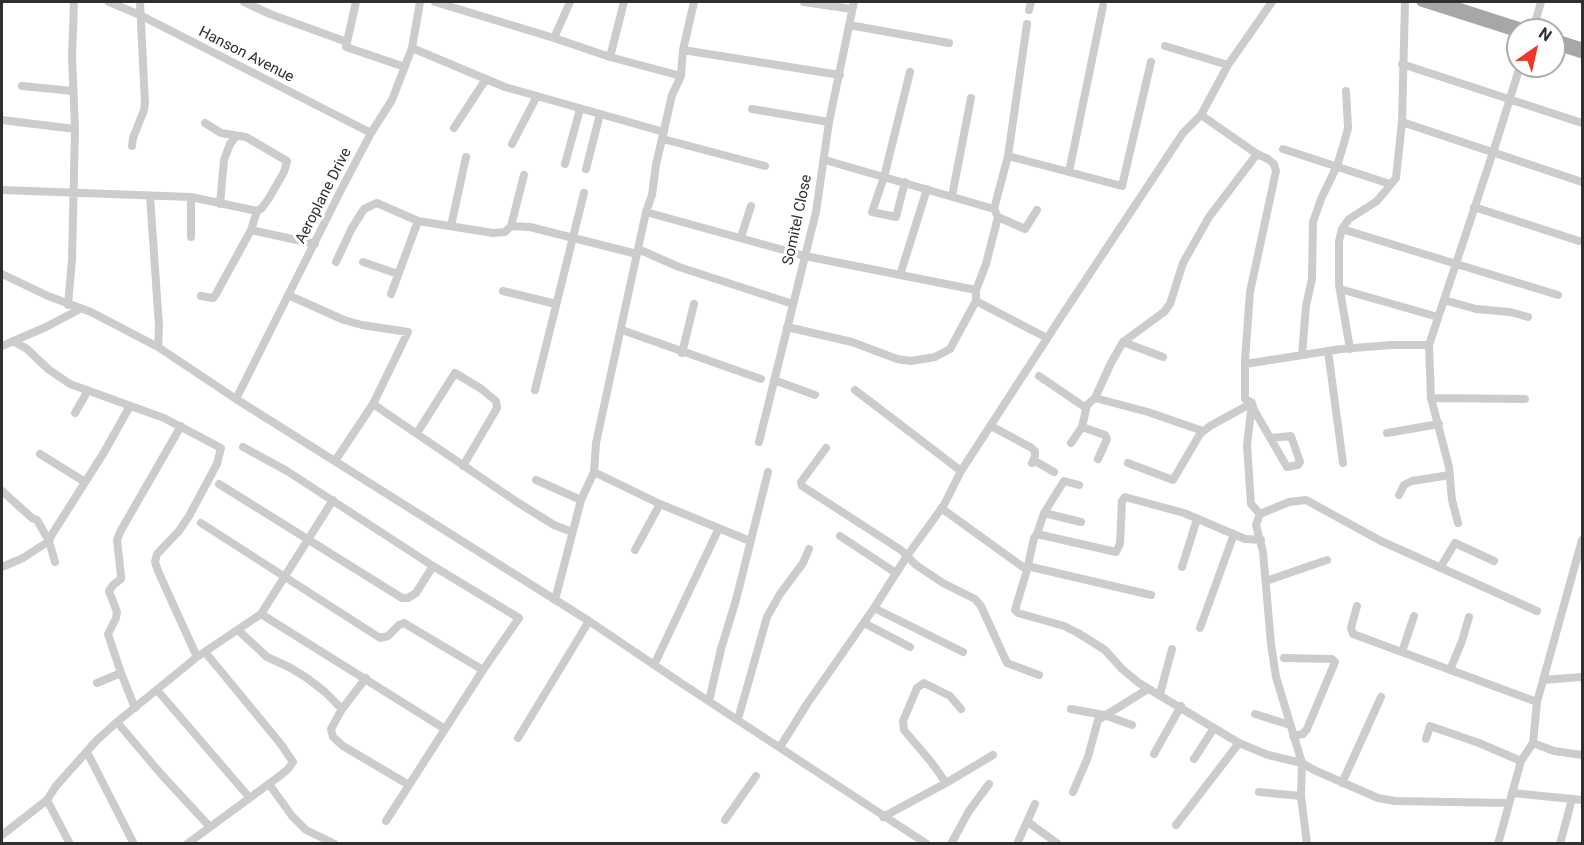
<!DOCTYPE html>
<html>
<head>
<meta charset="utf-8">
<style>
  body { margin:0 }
  #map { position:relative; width:1584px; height:845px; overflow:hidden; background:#fff; font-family:Roboto,sans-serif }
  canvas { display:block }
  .frame { position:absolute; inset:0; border:3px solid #2f2f2f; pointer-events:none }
  .north { position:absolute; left:1506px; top:18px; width:60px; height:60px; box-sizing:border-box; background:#fff; border:2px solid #acacac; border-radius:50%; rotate:34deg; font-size:16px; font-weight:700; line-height:24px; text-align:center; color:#2f2f2f }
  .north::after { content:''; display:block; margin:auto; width:21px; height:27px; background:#ed3829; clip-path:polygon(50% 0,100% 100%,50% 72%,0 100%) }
</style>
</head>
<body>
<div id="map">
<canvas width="1584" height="845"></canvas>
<div class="frame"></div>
<div class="north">N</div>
</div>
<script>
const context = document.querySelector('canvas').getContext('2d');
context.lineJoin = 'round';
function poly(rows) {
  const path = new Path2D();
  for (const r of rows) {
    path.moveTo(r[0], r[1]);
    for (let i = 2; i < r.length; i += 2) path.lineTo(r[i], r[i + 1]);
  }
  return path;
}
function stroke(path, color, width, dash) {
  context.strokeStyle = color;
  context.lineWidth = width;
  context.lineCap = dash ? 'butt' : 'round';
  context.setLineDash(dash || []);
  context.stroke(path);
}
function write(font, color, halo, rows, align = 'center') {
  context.font = font + ' Roboto,sans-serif';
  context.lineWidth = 6;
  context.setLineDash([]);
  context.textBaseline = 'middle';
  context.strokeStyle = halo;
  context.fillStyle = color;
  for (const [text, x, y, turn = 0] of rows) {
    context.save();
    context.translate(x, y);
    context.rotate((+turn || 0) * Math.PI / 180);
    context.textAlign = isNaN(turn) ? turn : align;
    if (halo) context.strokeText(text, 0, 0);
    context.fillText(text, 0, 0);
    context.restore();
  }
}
const minor = poly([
  [109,2,140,15,371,133],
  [244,2,270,14,347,42,346,47,405,67],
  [435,2,554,38],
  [570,2,554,38,610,57,681,76],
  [804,2,852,9],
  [1029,10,1031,2],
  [849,25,949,43],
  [1533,30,1541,2],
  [347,42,356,2],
  [1165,46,1228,65],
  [412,48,505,87,664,132],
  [683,50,840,75],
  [610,57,624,2],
  [1402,64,1582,123],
  [22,86,73,91],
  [752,109,829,122],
  [1201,115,1257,154,1268,159,1274,164,1276,171,1250,292,1245,360,1245,399,1252,403,1247,445,1251,504,1260,514],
  [2,120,75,129],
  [1402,122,1582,182],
  [454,128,486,79],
  [663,139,765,166],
  [512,144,537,96],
  [132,146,133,138,144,110,145,103,140,2],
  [1283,149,1390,184],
  [1008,156,1122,186,1151,62],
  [825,160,994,209],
  [565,164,580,109],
  [586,169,600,114],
  [1069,172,1103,6],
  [905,182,896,217,872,212,884,177,910,72],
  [2,190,191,197,257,211],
  [150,196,159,326,158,347],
  [952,196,971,98],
  [191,197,191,237],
  [220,204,224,160,230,144,236,136],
  [1474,207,1579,241],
  [646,212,805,256,976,290],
  [998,217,1025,229,1037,210],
  [451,226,466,157],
  [511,226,530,227,637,254],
  [1342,229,1558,295],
  [251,230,315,244],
  [741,237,751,206],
  [638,249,679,267,793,304],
  [336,262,352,228,364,209,377,203,418,221,493,233,505,232,511,226,524,175],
  [363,262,398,274],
  [2,274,48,296,91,312,158,347,236,399,589,621,681,683,927,844],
  [900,275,927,189],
  [1340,289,1438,317],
  [503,291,556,304],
  [391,294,418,221],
  [288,295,344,320,362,325,408,332,373,404,335,461],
  [201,296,213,298,216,294,251,230,257,211,262,208,269,198,284,172,287,161,246,137,221,133,205,123],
  [1444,300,1476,309,1510,312,1528,317],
  [976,301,1047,338],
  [68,305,72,260,75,129,72,56,74,2],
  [787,327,852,342,897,359,911,361,935,357,950,349,976,301,976,290,986,264,998,217,994,209,1008,156,1027,24],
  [622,330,761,379],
  [13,341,27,349,48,369,70,384,164,418,221,448,217,464,189,516,179,531,157,554,155,562,158,571,197,657],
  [1123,342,1163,357],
  [2,346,46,327,80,309],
  [1350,349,1339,285,1339,241,1342,229,1349,219,1377,201,1396,178,1402,122,1405,2],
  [1328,351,1343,463],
  [682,353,694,304],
  [1302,355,1306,306,1312,279,1313,222,1321,199,1337,166,1344,143,1348,128,1346,91],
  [1245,364,1341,349,1391,345,1429,345],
  [1039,376,1086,408],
  [774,380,815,395],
  [535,390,584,193],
  [855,390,961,471],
  [1095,398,1148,412,1203,431],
  [1431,398,1525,399],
  [236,399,342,188,371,133,392,100,412,48,420,2],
  [373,404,517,502,554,525,572,532],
  [75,413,87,392],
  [991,426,1030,447,1035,451,1035,456,1032,463,1035,461,1054,472],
  [1082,427,1105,435,1107,439,1098,459],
  [417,433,455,373,480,388,496,401,497,408,463,466],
  [1387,433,1439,424],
  [759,442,816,212,829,122,854,2],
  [1071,443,1082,427,1087,405,1095,398,1111,363,1123,342,1164,312,1170,304,1183,263,1209,217,1257,154],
  [243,447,287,471,433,566,519,618,483,670,386,821],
  [826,448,801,482,802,486,901,550,916,565,943,583,975,599,981,606,1007,663,1039,675],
  [40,454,85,482],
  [1128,463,1173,480,1200,434,1210,426,1252,403,1254,410,1287,467,1298,465,1300,462,1291,436,1271,438],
  [594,472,660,504,750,541],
  [536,480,581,500],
  [219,484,402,598,408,598,416,593,433,566],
  [2,491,32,518,37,520,49,541,55,562],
  [1399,495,1404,485,1412,481,1450,475],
  [941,508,1027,570],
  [1044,513,1081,522],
  [1260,514,1256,525,1263,552,1271,644,1276,677,1302,763,1301,796,1307,844],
  [1260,514,1289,502,1306,500,1381,541,1537,611],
  [201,523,380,638,388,636,399,625,404,623,483,670],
  [1458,523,1452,500,1449,467,1431,398,1429,345,1498,137,1520,66],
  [1037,534,1044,513,1064,481,1079,485],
  [840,536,896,573],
  [1261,540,1245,539,1184,513,1125,497,1122,501,1120,544,1116,552,1037,534,1034,538,1027,570,1015,610,1018,613,1064,626,1078,633,1105,650,1122,669,1139,683,1239,743,1268,755,1302,763,1314,770,1378,798,1395,801,1509,803],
  [635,550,660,504],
  [1027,566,1151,595],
  [2,567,23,558,49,541,51,536,103,454,130,406],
  [1182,567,1197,519],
  [1440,568,1455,543,1494,561],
  [1266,581,1327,560],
  [555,600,581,500,594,472,596,443,646,212,652,195,656,165,672,95,681,76,683,50,694,2],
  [1357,606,1351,628,1353,634,1537,702],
  [874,608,963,652],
  [261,614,445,729],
  [864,623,910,647],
  [1200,628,1234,534],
  [238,630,267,657,289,667,307,678,325,692,342,709],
  [1402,652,1414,616],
  [1284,658,1332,659,1335,662,1307,729,1303,734,1293,736],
  [654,665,719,528],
  [1450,670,1462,641,1469,617],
  [121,673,108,634,116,618,117,612,109,591,113,585,121,579,121,576,117,540,120,532,181,426],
  [366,678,342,709,331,729,333,737,343,746,409,785],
  [1543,680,1582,677],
  [97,683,121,673,135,708],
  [157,690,249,797],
  [1160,694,1172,649],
  [709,701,721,649,736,600,768,472],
  [1071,709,1104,715,1132,725],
  [1255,714,1290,725],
  [738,719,767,617,780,594,803,563,809,549],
  [117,722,161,774,210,827],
  [518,738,589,621],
  [1426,739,1430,726,1479,743,1521,761],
  [1533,743,1554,751,1582,755],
  [780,747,807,704,874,608,907,556,944,505,961,471,1061,317,1183,133,1201,115,1228,65,1272,2],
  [87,752,134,844],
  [1154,754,1181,706],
  [1194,759,1214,728],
  [946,783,932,763,904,730,903,721,917,688,924,683,950,696,961,709],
  [1342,783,1381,697],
  [269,784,292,816,306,830,335,844],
  [1073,792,1088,757,1098,720,1148,689],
  [1259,792,1301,796],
  [1512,793,1582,800],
  [47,800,70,844],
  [883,817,946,783,993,755],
  [725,820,756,776],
  [1028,822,1058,844],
  [1176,825,1239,743],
  [2,835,47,800,56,786,97,740,117,722,197,657,261,614,333,500],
  [187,844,281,775,288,769,293,762,280,743,205,652],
  [951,844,969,811,989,784],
  [1017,844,1035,804],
  [1498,844,1521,761,1533,743,1537,702,1582,540],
  [1560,844,1572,799]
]);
const major = poly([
  [1421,2,1518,33],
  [1443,2,1530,30],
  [1554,38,1582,47],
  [1554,45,1582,54]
]);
const streetNames = [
  ["Hanson Avenue",246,55,27],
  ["Aeroplane Drive",324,196,-63],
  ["Somitel Close",798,220,-78]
];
stroke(minor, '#ccc', 8);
stroke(major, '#a7a7a7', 9);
write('15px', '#2f2f2f', '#fff', streetNames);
</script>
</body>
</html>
